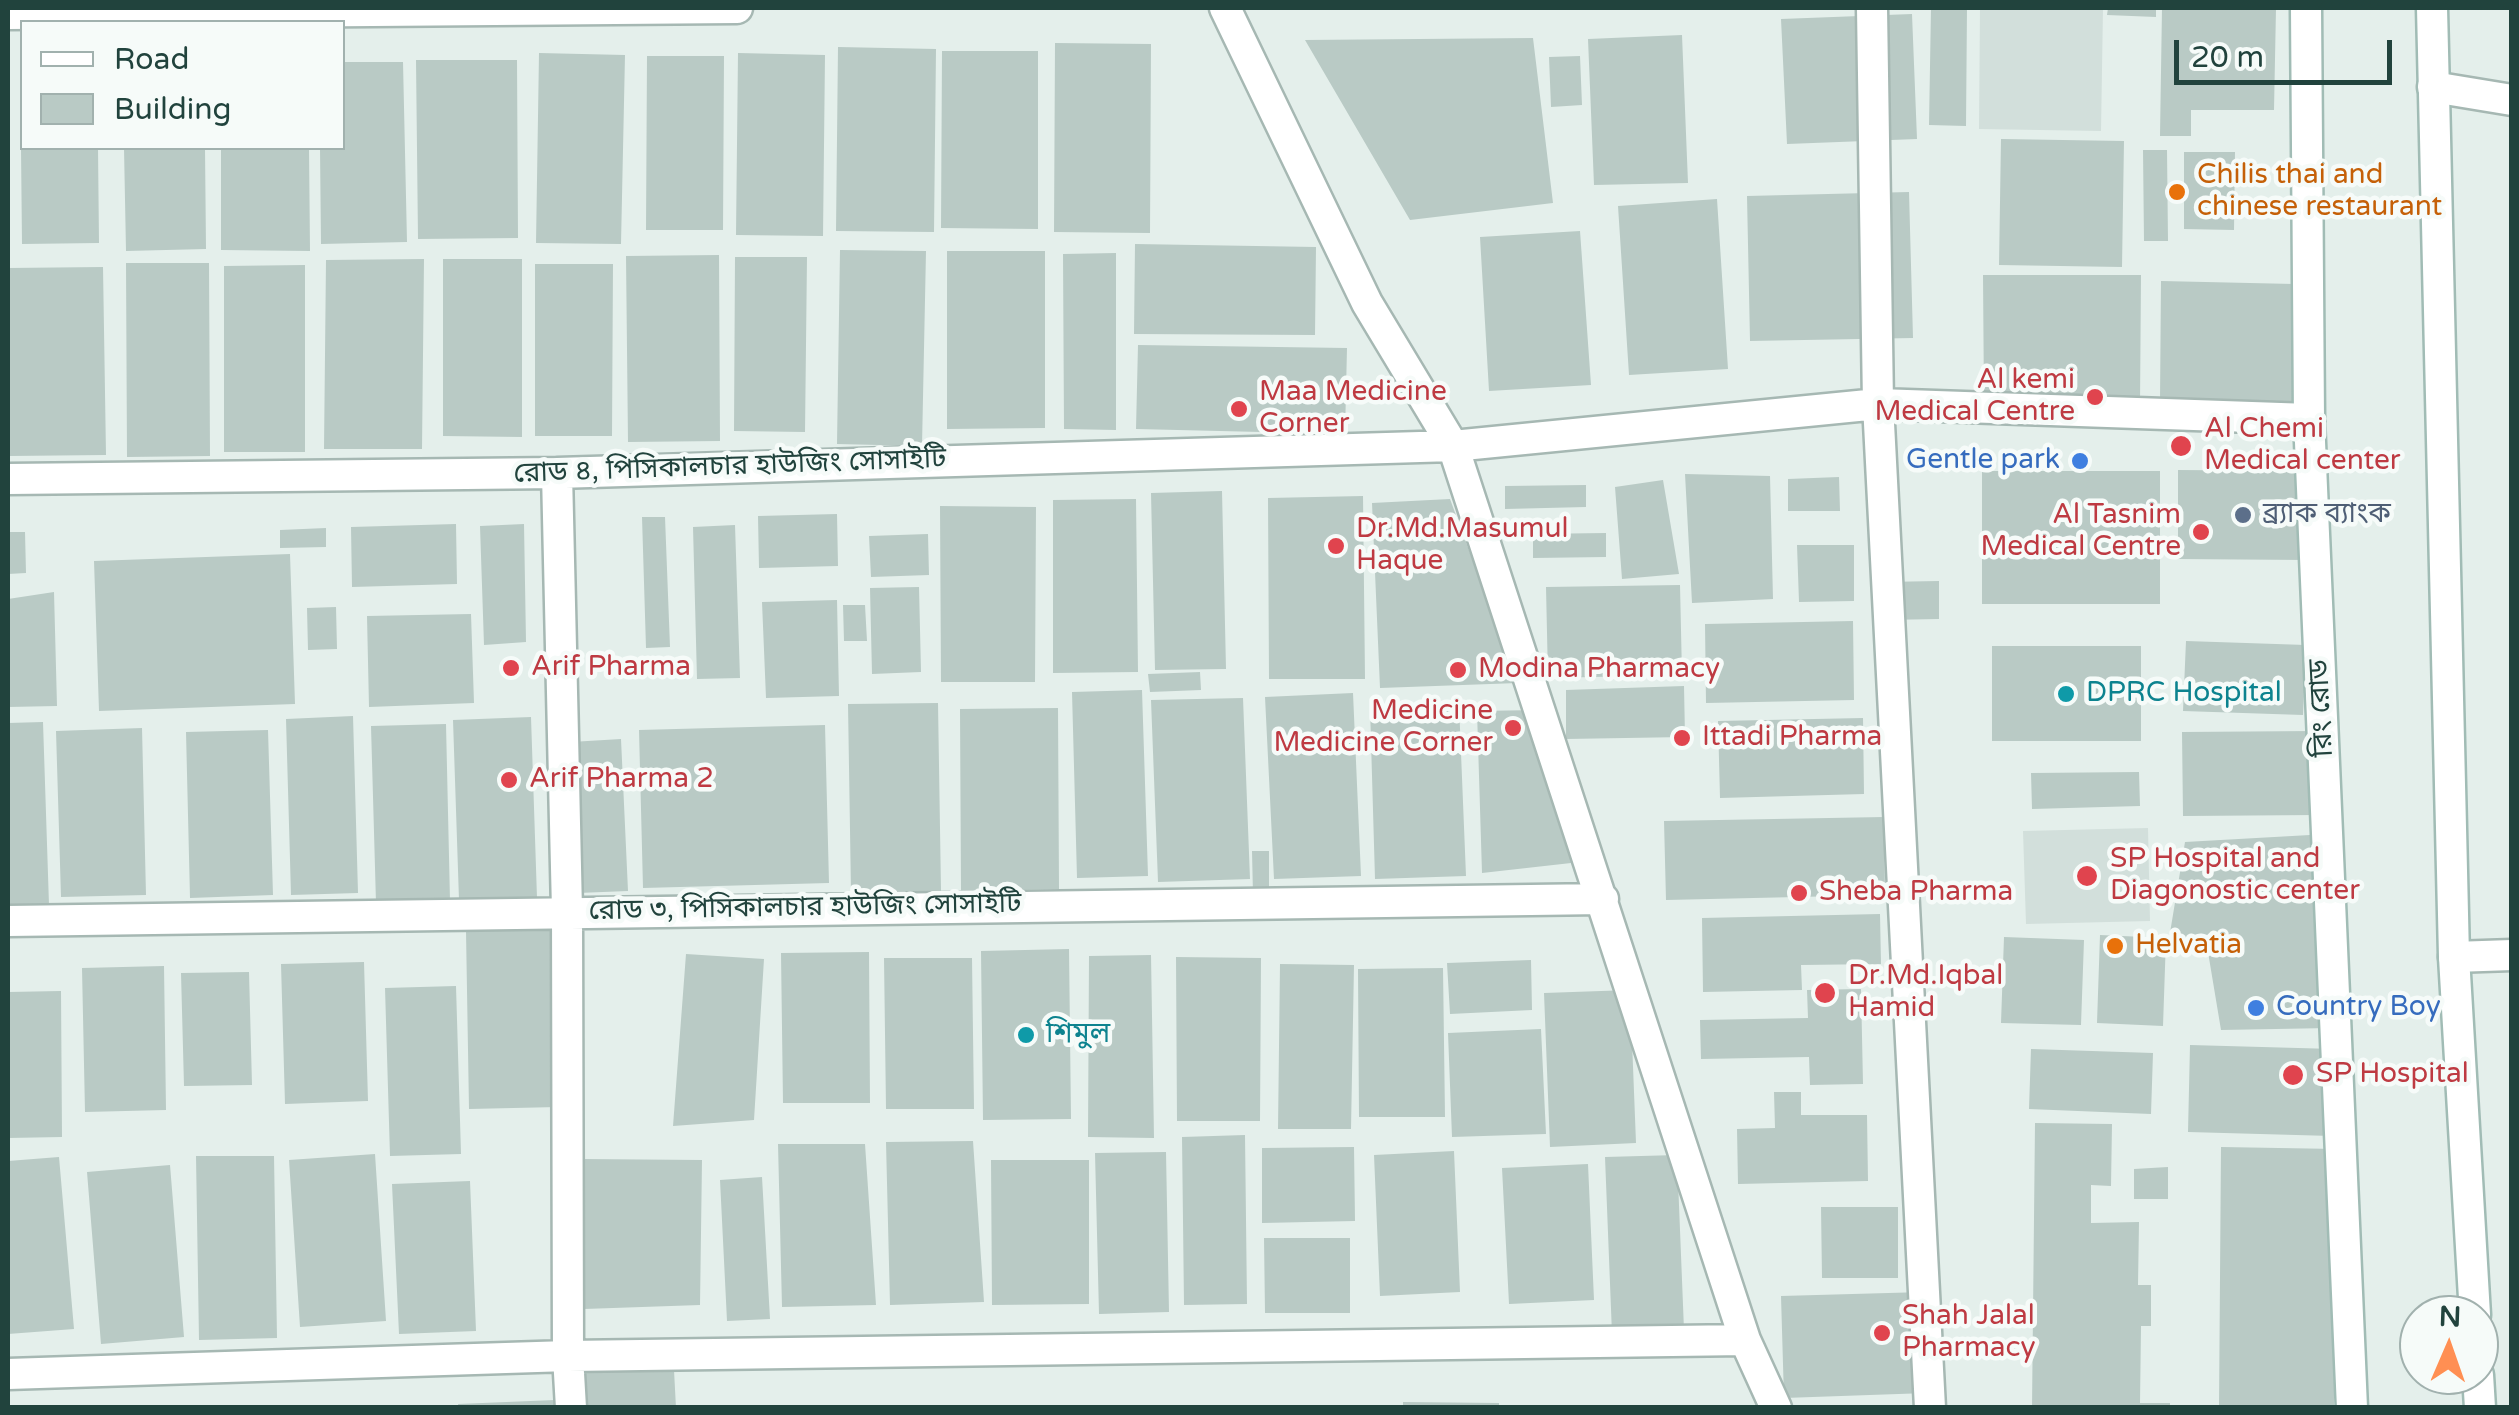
<!DOCTYPE html>
<html>
<head>
<meta charset="utf-8">
<style>
  body { margin:0 }
  #map { position:relative; width:2519px; height:1415px; overflow:hidden; background:#e4efeb; font-family:"Varela Round",sans-serif }
  canvas { display:block }
  .frame { position:absolute; inset:0; border:10px solid #21433d; pointer-events:none }
  .legend { position:absolute; left:20px; top:20px; width:325px; height:130px; box-sizing:border-box; background:#f6fbf9; border:2px solid #a1b1ae; margin:0; padding:12px 18px; list-style:none; font-size:30px; color:#21433d }
  .legend li { display:flex; align-items:center; gap:20px; height:50px }
  .legend b { width:50px; border:2px solid #a1b1ae }
  .north { position:absolute; left:2399px; top:1295px; width:100px; height:100px; box-sizing:border-box; background:#f6fbf9; border:2px solid #a1b1ae; border-radius:50%; rotate:2deg; font-size:28px; font-weight:700; line-height:40px; text-align:center; color:#21433d }
  .north::after { content:''; display:block; margin:auto; width:35px; height:45px; background:#ff8f53; clip-path:polygon(50% 0,100% 100%,50% 72%,0 100%) }
  .scale { position:absolute; left:2174px; top:40px; width:218px; height:45px; box-sizing:border-box; border:5px solid #21433d; border-top:0; padding-left:12px; font-size:30px; line-height:35px; white-space:nowrap; color:#21433d; -webkit-text-stroke:8px #f6fbf9; paint-order:stroke }
</style>
</head>
<body>
<div id="map">
<canvas width="2519" height="1415"></canvas>
<div class="frame"></div>
<ul class="legend">
<li><b style="height:12px;background:#fff"></b>Road</li>
<li><b style="height:28px;background:#b9cac5"></b>Building</li>
</ul>
<div class="north">N</div>
<div class="scale">20 m</div>
</div>
<script>
const context = document.querySelector('canvas').getContext('2d');
context.lineJoin = 'round';
function fillPath(path, color) {
  context.fillStyle = color;
  context.fill(path, 'evenodd');
}
function poly(rows) {
  const path = new Path2D();
  for (const r of rows) {
    path.moveTo(r[0], r[1]);
    for (let i = 2; i < r.length; i += 2) path.lineTo(r[i], r[i + 1]);
  }
  return path;
}
function stroke(path, color, width, dash) {
  context.strokeStyle = color;
  context.lineWidth = width;
  context.lineCap = dash ? 'butt' : 'round';
  context.setLineDash(dash || []);
  context.stroke(path);
}
function write(font, color, halo, rows, align = 'center') {
  context.font = font + ' "Varela Round","Noto Sans Bengali",sans-serif';
  context.lineWidth = 9;
  context.setLineDash([]);
  context.textBaseline = 'middle';
  context.strokeStyle = halo;
  context.fillStyle = color;
  for (const [text, x, y, turn = 0] of rows) {
    context.save();
    context.translate(x, y);
    context.rotate((+turn || 0) * Math.PI / 180);
    context.textAlign = isNaN(turn) ? turn : align;
    if (halo) context.strokeText(text, 0, 0);
    context.fillText(text, 0, 0);
    context.restore();
  }
}
const built = poly([
  [1980,8,2103,8,2101,131,1979,129],
  [2148,828,2150,921,2026,924,2023,831]
]);
const building = poly([
  [1931,8,1967,8,1966,126,1929,125],
  [2108,8,2156,8,2156,17,2107,15],
  [2162,8,2276,8,2274,110,2191,110,2191,136,2160,136],
  [1912,14,1917,139,1787,144,1781,19],
  [1682,35,1688,183,1594,185,1588,39],
  [1533,38,1553,203,1410,220,1305,40],
  [1055,43,1151,44,1150,233,1054,232],
  [838,47,936,49,934,232,836,231],
  [942,51,1038,51,1038,229,941,228],
  [539,53,625,55,621,244,536,243],
  [738,53,825,55,823,236,736,235],
  [647,56,724,56,723,230,646,230],
  [1580,56,1582,105,1551,107,1549,57],
  [416,60,517,60,518,238,418,239],
  [342,62,403,62,407,242,321,244,320,148,342,148],
  [2001,139,2124,141,2122,267,1999,265],
  [21,148,98,148,99,243,22,244],
  [124,148,205,148,206,249,126,251],
  [221,148,309,148,310,251,221,250],
  [2143,150,2167,150,2168,241,2144,241],
  [2184,152,2235,152,2234,230,2184,229],
  [1909,192,1913,338,1750,341,1747,196],
  [1717,199,1728,369,1629,375,1618,206],
  [1580,231,1591,385,1489,391,1480,237],
  [1135,244,1316,247,1315,335,1134,334],
  [840,250,926,251,922,446,837,444],
  [947,251,1045,251,1045,428,947,429],
  [1116,253,1116,430,1064,429,1063,254],
  [719,255,720,441,628,442,626,256],
  [735,257,807,257,805,432,734,431],
  [424,259,422,449,324,449,326,260],
  [443,259,522,259,522,437,443,436],
  [126,263,209,263,210,456,127,457],
  [535,264,613,264,612,436,535,436],
  [305,265,305,452,224,452,224,266],
  [103,267,106,455,9,456,8,268],
  [1983,275,2141,275,2140,404,1984,403],
  [2161,281,2294,284,2293,403,2160,401],
  [1138,345,1347,348,1345,434,1136,429],
  [2178,470,2307,471,2306,560,2178,559],
  [1982,471,2160,471,2160,604,1982,604],
  [1685,474,1770,476,1773,599,1692,603],
  [1839,477,1840,511,1788,511,1788,479],
  [1663,480,1679,574,1622,579,1615,487],
  [1586,485,1586,507,1505,509,1505,486],
  [1222,491,1226,669,1155,670,1151,493],
  [1363,496,1365,679,1269,679,1268,498],
  [1136,499,1138,672,1053,673,1053,500],
  [1450,499,1518,683,1380,688,1372,503],
  [940,506,1036,507,1035,682,941,682],
  [837,514,838,566,759,568,758,516],
  [642,517,665,517,670,647,646,648],
  [456,524,457,584,352,587,351,527],
  [524,524,526,642,484,645,480,526],
  [735,525,740,678,697,679,693,527],
  [326,528,326,547,280,548,280,530],
  [8,532,25,532,26,573,8,574],
  [1606,533,1606,557,1533,558,1533,534],
  [928,534,929,575,871,577,869,536],
  [1797,545,1854,545,1854,601,1799,602],
  [290,554,295,704,99,711,94,561],
  [1939,581,1939,619,1884,620,1883,582],
  [1680,585,1682,675,1548,678,1546,587],
  [919,587,921,672,872,674,870,588],
  [54,592,57,706,8,707,8,599],
  [837,600,839,696,766,698,762,602],
  [843,605,865,605,867,641,844,641],
  [336,607,337,649,308,650,307,608],
  [471,614,474,703,369,707,367,616],
  [1853,621,1854,700,1706,703,1705,624],
  [2186,641,2306,645,2303,715,2183,711],
  [1992,646,2141,646,2141,741,1992,741],
  [1200,672,1201,690,1150,692,1148,674],
  [1684,686,1685,737,1566,739,1566,690],
  [1142,690,1148,876,1077,878,1072,692],
  [1353,693,1361,876,1274,879,1265,697],
  [1243,698,1250,879,1158,882,1151,700],
  [938,703,941,891,851,893,848,704],
  [1459,704,1466,876,1375,879,1370,707],
  [1058,708,1059,889,961,891,960,709],
  [1538,710,1580,862,1482,873,1477,711],
  [353,716,358,893,291,895,286,719],
  [531,717,537,898,459,900,453,720],
  [1863,718,1864,794,1720,798,1718,721],
  [43,722,49,905,8,906,8,723],
  [446,724,450,901,376,903,371,726],
  [825,725,829,883,643,888,639,730],
  [142,728,146,895,61,897,56,731],
  [268,730,273,895,190,898,186,732],
  [2316,731,2317,815,2183,816,2182,732],
  [621,739,628,891,578,893,571,742],
  [2139,772,2140,806,2032,809,2031,773],
  [1884,817,1885,895,1666,900,1664,821],
  [2310,835,2330,1028,2221,1030,2208,952,2167,951,2185,842],
  [1252,851,1269,851,1269,895,1253,895],
  [1880,914,1881,964,1801,965,1802,990,1703,992,1702,918],
  [555,930,558,1107,469,1109,466,931],
  [2100,935,2166,938,2163,1026,2097,1023],
  [2004,937,2084,940,2081,1025,2001,1023],
  [1069,949,1071,1119,983,1120,981,951],
  [869,952,870,1103,783,1103,781,953],
  [686,954,764,959,754,1120,673,1126],
  [1151,955,1154,1138,1088,1137,1089,956],
  [1176,957,1261,958,1260,1121,1177,1121],
  [884,958,972,958,974,1109,886,1109],
  [1531,960,1532,1010,1450,1014,1447,963],
  [364,962,368,1101,285,1104,281,964],
  [1280,964,1354,965,1351,1129,1278,1129],
  [164,966,166,1110,85,1112,82,968],
  [1443,968,1445,1117,1359,1117,1358,969],
  [249,972,252,1085,184,1086,181,973],
  [456,986,461,1154,390,1156,385,988],
  [1861,989,1863,1084,1810,1085,1809,1057,1701,1059,1700,1020,1808,1018,1807,990],
  [1630,990,1636,1143,1550,1147,1544,993],
  [61,991,62,1137,8,1138,8,992],
  [1541,1029,1546,1134,1452,1137,1448,1033],
  [2190,1045,2334,1049,2332,1136,2188,1132],
  [2031,1049,2153,1053,2151,1114,2029,1109],
  [1774,1092,1801,1092,1801,1115,1867,1115,1868,1181,1738,1184,1737,1129,1775,1128],
  [2035,1123,2112,1124,2111,1186,2091,1185,2091,1223,2139,1222,2138,1285,2151,1285,2151,1326,2141,1326,2140,1403,2170,1403,2170,1408,2032,1408],
  [1245,1135,1247,1304,1184,1305,1182,1137],
  [973,1141,984,1302,890,1305,886,1142],
  [778,1144,865,1144,876,1305,782,1307],
  [1354,1147,1355,1221,1262,1223,1262,1148],
  [2221,1147,2337,1149,2334,1408,2219,1408],
  [1454,1151,1460,1292,1380,1296,1374,1155],
  [1166,1152,1169,1312,1099,1314,1095,1153],
  [375,1154,386,1321,300,1327,289,1160],
  [1677,1155,1684,1330,1612,1334,1605,1157],
  [196,1156,274,1156,277,1338,199,1340],
  [59,1157,74,1329,8,1334,8,1161],
  [582,1159,702,1160,700,1305,584,1309],
  [991,1160,1089,1160,1089,1304,992,1305],
  [1588,1164,1594,1300,1509,1304,1502,1168],
  [170,1165,184,1337,101,1344,87,1172],
  [2168,1167,2168,1199,2134,1199,2134,1169],
  [762,1177,770,1319,727,1321,720,1180],
  [470,1181,476,1331,399,1334,392,1184],
  [1821,1207,1898,1207,1898,1278,1822,1278],
  [1264,1238,1350,1238,1350,1313,1265,1313],
  [1924,1292,1927,1393,1784,1398,1781,1296],
  [674,1370,676,1408,587,1408,585,1373],
  [555,1400,556,1408,459,1408,458,1404],
  [1403,1402,1499,1403,1499,1408,1403,1408]
]);
const minor = poly([
  [1225,8,1367,303,1453,446,1745,1340,1776,1408],
  [1872,8,1878,404,1930,1408],
  [8,14,737,8],
  [2433,87,2512,100],
  [557,473,567,911,568,1356,571,1408],
  [8,479,557,473,1453,446,1878,404,2309,419],
  [8,921,1603,899],
  [2454,957,2512,955],
  [8,1374,568,1356,1745,1340]
]);
const secondary = poly([
  [2306,8,2309,419,2352,1408],
  [2432,8,2454,957,2475,1315],
  [2478,1375,2480,1408]
]);
const markers = [
  [2177,192,10,"#e8710a"],
  [2095,397,10,"#e0444e"],
  [1239,409,10,"#e0444e"],
  [2181,446,12,"#e0444e"],
  [2080,461,10,"#3f7fe0"],
  [2243,515,10,"#5c6f8a"],
  [2201,532,10,"#e0444e"],
  [1336,546,10,"#e0444e"],
  [511,668,10,"#e0444e"],
  [1458,670,10,"#e0444e"],
  [2066,694,10,"#0f9aa8"],
  [1513,728,10,"#e0444e"],
  [1682,738,10,"#e0444e"],
  [509,780,10,"#e0444e"],
  [2087,876,12,"#e0444e"],
  [1799,893,10,"#e0444e"],
  [2115,946,10,"#e8710a"],
  [1825,993,12,"#e0444e"],
  [2256,1008,10,"#3f7fe0"],
  [1026,1035,10,"#0f9aa8"],
  [2293,1075,12,"#e0444e"],
  [1882,1333,10,"#e0444e"]
];
const foodNames = [
  ["Chilis thai and",2197,176],
  ["chinese restaurant",2197,208],
  ["Helvatia",2135,946]
];
const healthNames = [
  ["Al kemi",2075,381,"right"],
  ["Medical Centre",2075,413,"right"],
  ["Maa Medicine",1259,393],
  ["Corner",1259,425],
  ["Al Chemi",2204,430],
  ["Medical center",2204,462],
  ["Al Tasnim",2181,516,"right"],
  ["Medical Centre",2181,548,"right"],
  ["Dr.Md.Masumul",1356,530],
  ["Haque",1356,562],
  ["Arif Pharma",531,668],
  ["Modina Pharmacy",1478,670],
  ["Medicine",1493,712,"right"],
  ["Medicine Corner",1493,744,"right"],
  ["Ittadi Pharma",1702,738],
  ["Arif Pharma 2",529,780],
  ["SP Hospital and",2110,860],
  ["Diagonostic center",2110,892],
  ["Sheba Pharma",1819,893],
  ["Dr.Md.Iqbal",1848,977],
  ["Hamid",1848,1009],
  ["SP Hospital",2316,1075],
  ["Shah Jalal",1902,1317],
  ["Pharmacy",1902,1349]
];
const shopNames = [
  ["Gentle park",2060,461],
  ["Country Boy",2276,1008,"left"]
];
const streetNames = [
  ["রোড ৪, পিসিকালচার হাউজিং সোসাইটি",730,467,-2],
  ["রিং রোড",2322,708,-93],
  ["রোড ৩, পিসিকালচার হাউজিং সোসাইটি",805,908,-1]
];
const serviceNames = [
  ["ব্র্যাক ব্যাংক",2263,515]
];
const cultureNames = [
  ["DPRC Hospital",2086,694],
  ["শিমুল",1046,1035]
];
fillPath(built, '#d2dfdb');
fillPath(building, '#b9cac5');
stroke(minor, '#a6b8b3', 35);
stroke(secondary, '#a1bcb5', 35);
stroke(minor, '#fff', 30);
stroke(secondary, '#fff', 30);
for (const [x, y, r, color] of markers) {
  const dot = new Path2D();
  dot.arc(x, y, r, 0, 2 * Math.PI);
  context.fillStyle = color;
  context.fill(dot);
  stroke(dot, '#f6fbf9', 4);
}
write('28px', '#c56008', '#f6fbf9', foodNames, 'left');
write('28px', '#be3a42', '#f6fbf9', healthNames, 'left');
write('28px', '#366cbe', '#f6fbf9', shopNames, 'right');
write('28px', '#21433d', '#f6fbf9', streetNames);
write('28px', '#4e5e75', '#f6fbf9', serviceNames, 'left');
write('28px', '#0d838f', '#f6fbf9', cultureNames, 'left');
</script>
</body>
</html>
